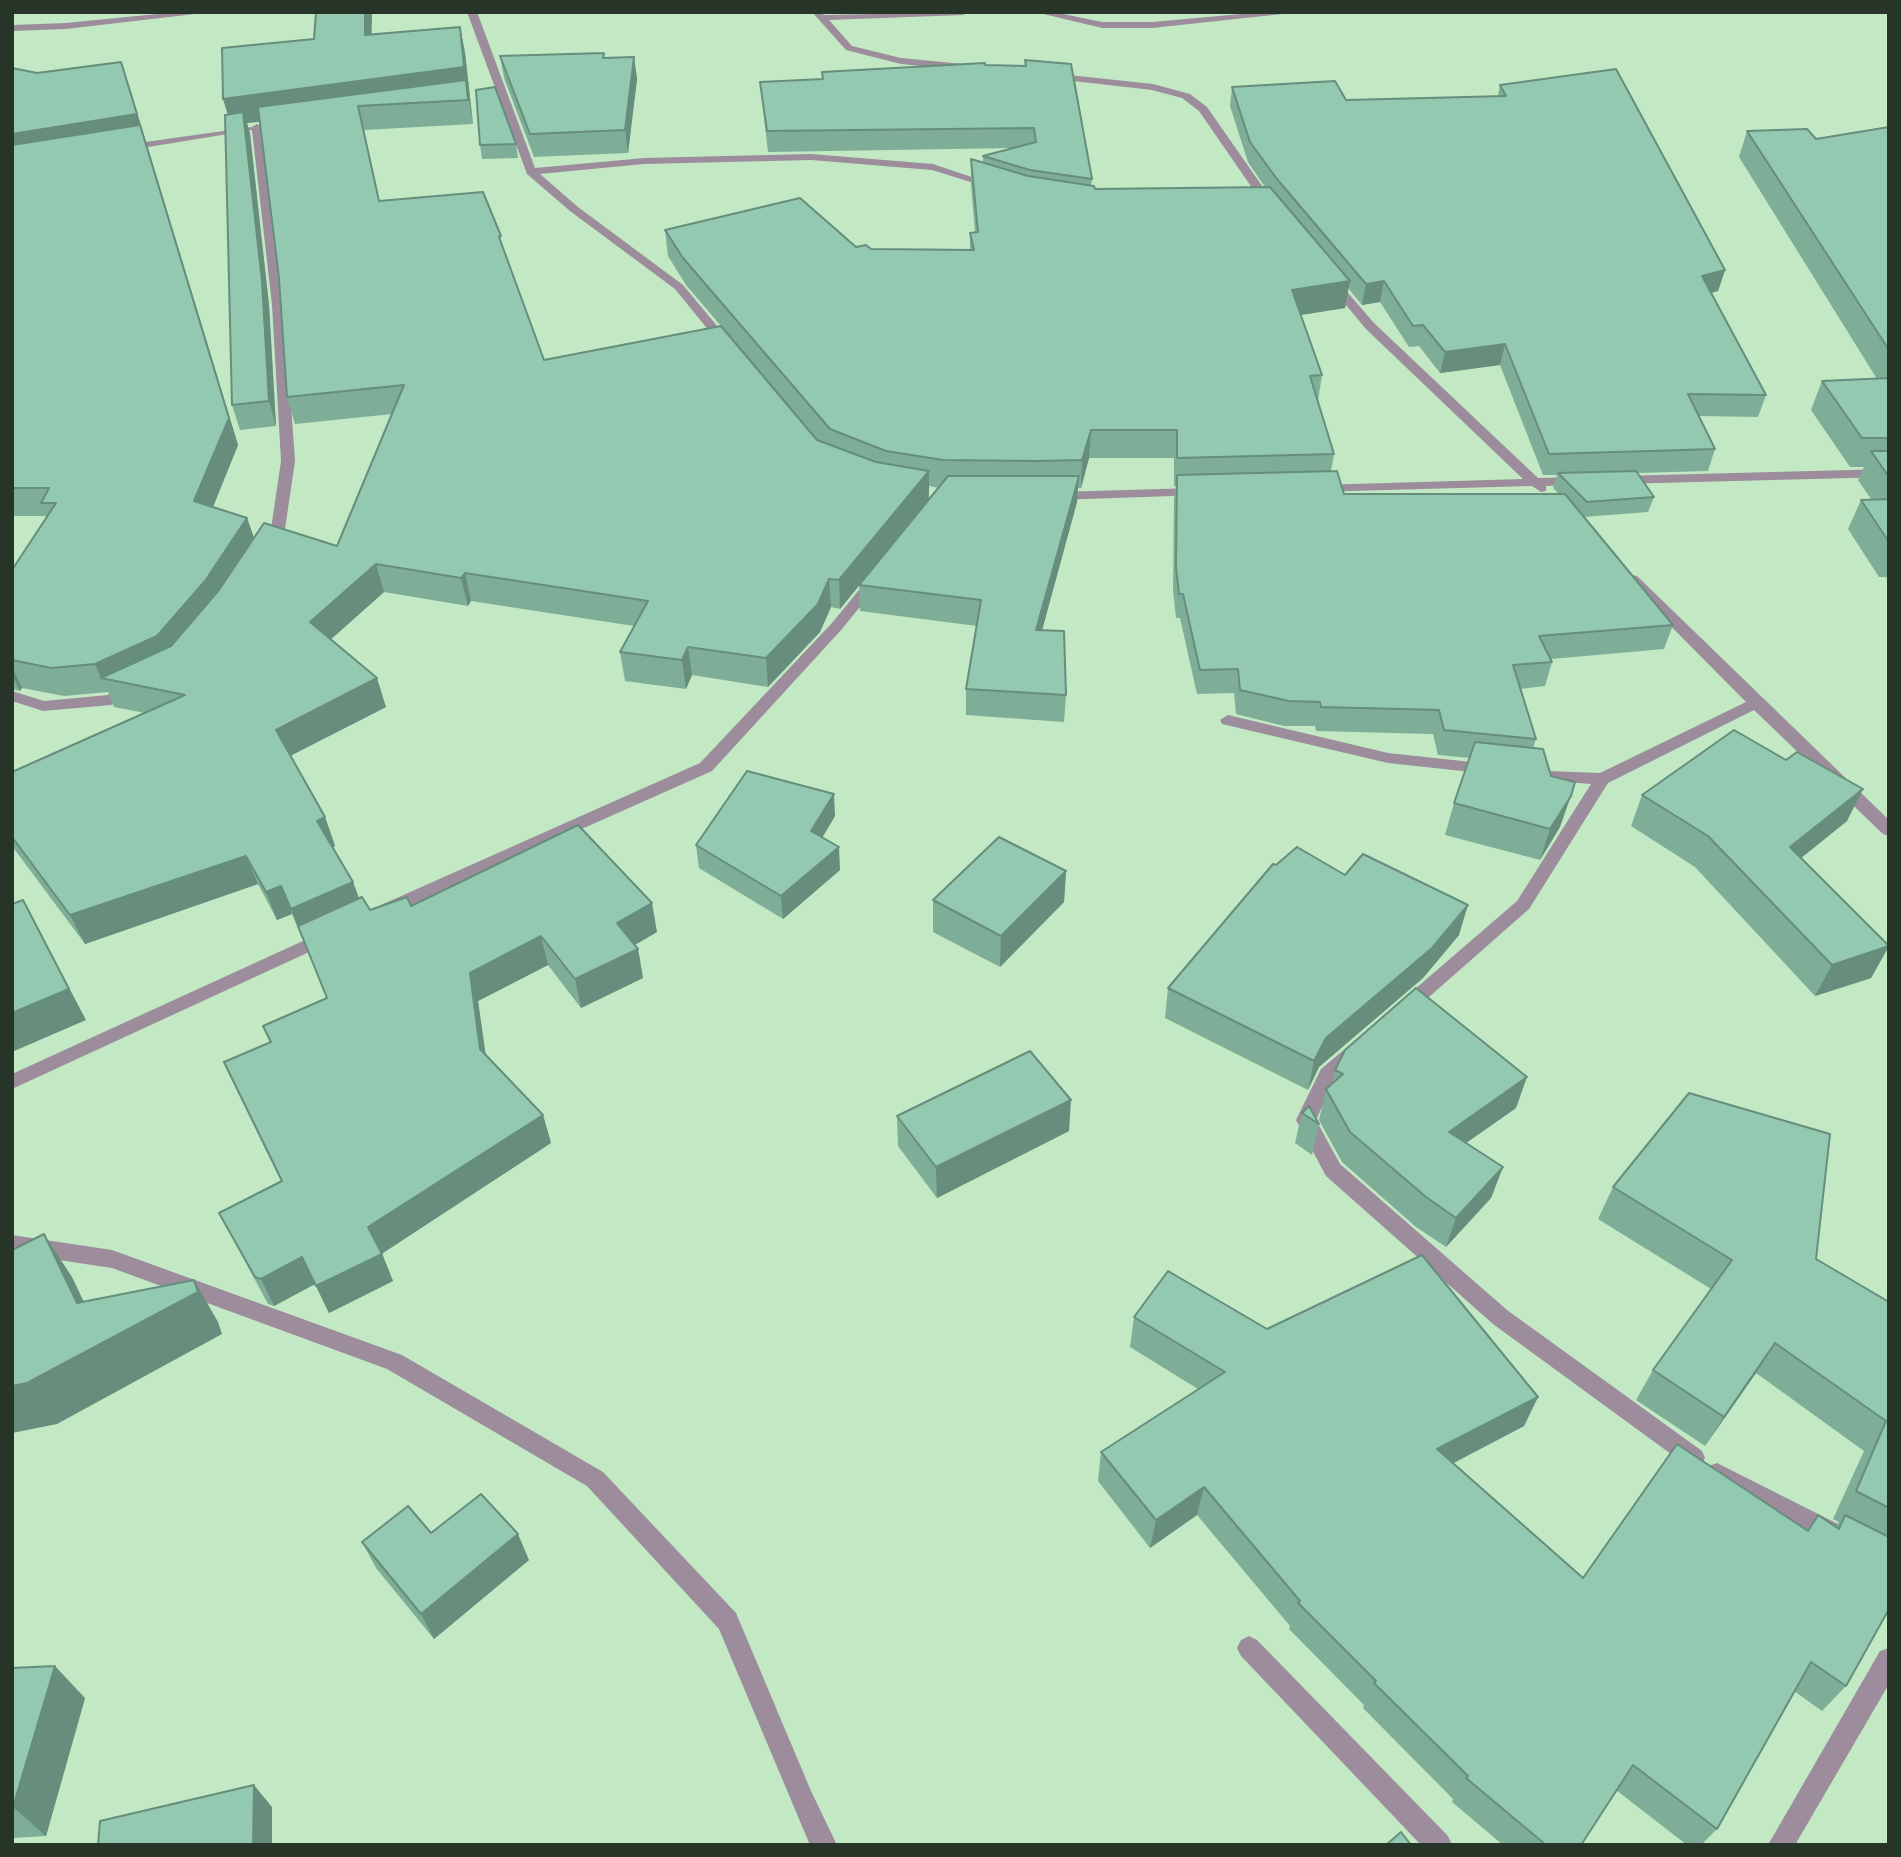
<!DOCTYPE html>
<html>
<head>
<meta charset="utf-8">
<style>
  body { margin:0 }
  #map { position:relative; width:1901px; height:1857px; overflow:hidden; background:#c2e9c3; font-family:Jost,sans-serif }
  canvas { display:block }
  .frame { position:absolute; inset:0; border:14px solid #263527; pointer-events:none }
</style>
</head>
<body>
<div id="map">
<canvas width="1901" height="1857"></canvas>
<div class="frame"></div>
</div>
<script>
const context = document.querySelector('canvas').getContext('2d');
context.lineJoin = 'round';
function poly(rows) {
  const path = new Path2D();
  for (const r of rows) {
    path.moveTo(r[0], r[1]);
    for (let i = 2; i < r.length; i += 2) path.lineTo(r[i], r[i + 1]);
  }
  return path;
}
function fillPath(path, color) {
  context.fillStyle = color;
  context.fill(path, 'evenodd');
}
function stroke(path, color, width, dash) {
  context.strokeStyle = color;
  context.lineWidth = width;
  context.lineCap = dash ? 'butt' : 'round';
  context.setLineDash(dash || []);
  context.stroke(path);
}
const minor = poly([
  [177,12,212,12,66,29,12,31,12,25,66,23,177,12],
  [467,12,477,12,535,168,644,158,811,154,933,164,998,186,993,189,932,170,811,160,644,164,540,174,578,207,683,285,733,345,723,348,675,289,570,211,527,174,467,12],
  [812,12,821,12,824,15,967,12,963,15,829,20,852,46,901,58,963,64,968,67,963,70,901,64,846,50,812,12],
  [1035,12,1054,12,1102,22,1152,22,1263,12,1301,12,1152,28,1102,28,1035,12],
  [1050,73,1153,84,1190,94,1207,107,1276,206,1266,208,1199,111,1182,98,1152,90,1047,78,1045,76,1050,73],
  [257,124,262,127,284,305,295,461,285,529,270,551,265,552,258,548,271,529,281,461,272,305,252,130,124,151,119,148,124,145,252,127,257,124],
  [1332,277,1336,279,1374,323,1538,478,1577,477,1584,481,1582,484,1546,486,1546,491,1541,492,1532,486,1314,492,1312,489,1319,485,1523,479,1366,329,1326,281,1332,277],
  [1889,469,1889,477,1619,484,1612,480,1619,476,1889,469],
  [1196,488,1203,492,1201,495,1056,500,1049,496,1056,492,1196,488],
  [1632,575,1637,576,1889,820,1889,836,1883,834,1754,710,1608,783,1529,909,1412,1012,1400,1012,1397,1007,1400,1002,1517,901,1591,784,1528,779,1522,778,1520,774,1522,770,1600,773,1746,702,1627,582,1625,579,1627,576,1632,575],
  [873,578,880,582,842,629,712,771,393,913,381,913,378,909,381,905,700,763,832,623,868,579,873,578],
  [132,685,140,690,137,693,111,705,43,711,12,701,12,691,44,701,108,695,132,685],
  [1228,715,1388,753,1490,764,1498,769,1490,774,1388,763,1222,724,1220,720,1228,715],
  [327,930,333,931,336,936,333,941,12,1089,12,1074,327,930],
  [1353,1046,1360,1048,1362,1053,1335,1079,1316,1120,1340,1164,1507,1310,1702,1451,1705,1458,1702,1465,1694,1468,1686,1465,1493,1324,1326,1176,1296,1120,1321,1069,1346,1048,1353,1046],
  [12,1235,112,1250,402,1355,603,1472,736,1613,811,1791,837,1845,810,1845,719,1629,587,1486,387,1369,112,1268,12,1253,12,1235],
  [1717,1463,1840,1525,1843,1533,1840,1541,1832,1544,1824,1541,1709,1480,1706,1473,1709,1466,1717,1463],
  [1249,1636,1257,1640,1448,1836,1452,1845,1421,1845,1241,1656,1237,1648,1241,1640,1249,1636],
  [1889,1648,1889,1684,1795,1845,1768,1845,1880,1651,1889,1648]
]);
const wall = poly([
  [316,12,372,12,371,34,460,27,465,53,473,124,364,130,379,201,504,252,544,360,721,326,686,285,668,256,665,230,871,249,970,250,970,233,975,232,971,184,971,159,983,163,983,156,1012,148,768,152,760,82,822,79,822,72,985,65,1025,66,1025,60,1092,179,1091,186,1095,189,1265,187,1248,162,1230,106,1232,87,1346,100,1498,96,1500,85,1725,270,1718,291,1711,293,1766,395,1758,417,1699,416,1715,449,1708,471,1637,473,1654,497,1648,512,1584,517,1673,625,1664,649,1551,659,1552,662,1545,686,1520,689,1536,739,1533,748,1560,827,1540,860,1445,835,1454,803,1470,758,1438,755,1433,734,1316,731,1315,726,1284,726,1236,714,1234,693,1197,694,1180,618,1176,618,1173,591,1174,499,1176,486,1174,486,1174,458,1089,458,1081,488,1078,488,1077,502,1042,630,1066,695,1064,722,966,715,966,689,977,626,860,611,859,586,840,609,831,607,820,632,768,687,692,675,686,689,625,681,620,652,634,626,471,601,468,606,384,592,331,639,386,707,290,756,325,817,335,846,333,847,353,882,359,898,370,910,411,906,657,932,635,945,638,949,643,978,581,1008,548,965,478,1001,485,1054,543,1115,551,1143,382,1253,393,1281,329,1313,315,1284,274,1306,268,1304,219,1213,281,1181,224,1062,270,1043,263,1026,327,998,292,914,277,920,258,884,85,944,12,846,12,772,145,713,114,707,108,692,64,696,22,688,20,691,12,689,12,570,47,516,12,516,12,68,37,73,129,86,238,445,213,507,247,518,254,539,337,546,392,414,295,424,287,397,279,278,260,122,247,123,250,134,269,305,276,426,240,430,232,405,228,114,314,39],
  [1348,288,1362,305,1380,302,1409,347,1419,346,1440,373,1500,365,1543,475,1557,475,1553,488,1559,494,1344,494,1331,471,1334,454,1318,401,1322,375,1300,315,1345,308],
  [929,486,939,488,929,499],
  [500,56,604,58,634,57,637,79,628,153,534,157,504,78],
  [1889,127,1889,581,1886,577,1879,577,1848,529,1861,500,1871,499,1858,480,1864,467,1850,467,1811,410,1822,381,1877,379,1739,157,1747,131,1816,139],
  [516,144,518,158,482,159,480,145],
  [1642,795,1847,821,1801,858,1889,946,1871,978,1815,996,1695,867,1631,826],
  [835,816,822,838,840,870,783,919,699,868,696,845],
  [1276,865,1345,875,1459,935,1423,978,1319,1067,1308,1090,1165,1018,1168,988],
  [1066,871,1064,902,1000,967,933,932,933,900],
  [1335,1070,1516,1108,1466,1143,1503,1167,1491,1198,1446,1247,1416,1227,1342,1162,1319,1120,1326,1089,1332,1084],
  [1302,1113,1319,1124,1312,1155,1295,1143],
  [897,1116,1069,1131,937,1198,898,1146],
  [1613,1187,1816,1259,1889,1302,1889,1609,1846,1686,1822,1711,1794,1691,1717,1829,1701,1845,1687,1845,1616,1790,1581,1845,1503,1845,1452,1802,1453,1799,1363,1708,1364,1705,1289,1629,1290,1626,1197,1515,1150,1548,1098,1481,1101,1452,1198,1389,1130,1347,1134,1317,1267,1329,1538,1397,1524,1426,1453,1463,1583,1578,1807,1530,1818,1515,1835,1527,1839,1522,1833,1519,1864,1451,1756,1373,1705,1446,1636,1400,1653,1370,1711,1289,1598,1219],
  [431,1533,529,1560,434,1639,376,1568,362,1542],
  [12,1668,85,1698,46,1836,12,1838]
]);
const shadedWall = poly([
  [365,12,372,12,371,61,365,35],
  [460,27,465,53,473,124,468,94,358,106,359,109,247,123,250,134,269,305,276,426,269,401,231,125,223,99],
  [634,57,637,79,628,153,625,130],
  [129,86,238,445,204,529,194,501,12,160,12,134],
  [1725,270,1718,291,1696,297,1702,276],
  [1350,281,1345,308,1288,317,1292,290],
  [1384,281,1380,302,1362,305,1366,284],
  [1505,344,1500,365,1440,373,1445,352],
  [1091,430,1089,458,1081,488,1082,460],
  [929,471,929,499,840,609,839,580],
  [1079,476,1077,502,1035,656,1036,630],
  [247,518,257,546,168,665,101,678,107,692,95,664],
  [376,564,384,592,319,650,310,622],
  [465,573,471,601,468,606,461,578],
  [829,579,831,607,820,632,768,687,766,658],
  [688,647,692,675,686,689,682,660],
  [12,667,22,688,20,691,12,675],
  [377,678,386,707,286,758,276,730],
  [1863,789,1847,821,1775,879,1790,847],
  [834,794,835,816,813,853,811,831],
  [1571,796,1560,827,1540,860,1550,829],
  [325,817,335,846,327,849,317,821],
  [839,847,840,870,783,919,781,896],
  [246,856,258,884,85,944,70,915],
  [1066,871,1064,902,1000,967,1001,936],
  [353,882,363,910,302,938,291,909],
  [281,886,292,914,277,920,266,892],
  [23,900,86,1020,12,1052,12,1013],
  [652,903,657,932,622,952,617,923],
  [1468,905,1459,935,1423,978,1319,1067,1308,1090,1314,1061,1326,1038],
  [541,936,548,965,478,1001,489,1077,480,1049,470,973],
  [1889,946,1871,978,1815,996,1832,965],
  [638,949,643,978,581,1008,575,979],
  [1527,1077,1516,1108,1439,1162,1449,1132],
  [1071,1100,1069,1131,937,1198,936,1167],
  [543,1115,551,1143,380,1255,368,1227],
  [1503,1167,1491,1198,1446,1247,1456,1218],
  [44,1234,72,1277,103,1342,194,1280,218,1322,222,1334,57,1424,12,1433,12,1386,77,1303],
  [382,1254,393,1281,329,1313,316,1286],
  [302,1257,315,1284,274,1306,261,1279],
  [1775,1343,1756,1373,1705,1446,1724,1417],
  [1538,1397,1524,1426,1425,1478,1437,1449],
  [1204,1487,1197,1515,1150,1548,1156,1520],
  [518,1534,529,1560,434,1639,421,1614],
  [55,1666,85,1698,46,1836,13,1807],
  [254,1785,272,1807,272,1845,253,1845]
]);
const building = poly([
  [316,12,365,12,365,35,460,27,464,67,223,99,222,48,314,39,316,12],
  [604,53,603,58,634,57,625,130,530,134,500,56,604,53],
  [1025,60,1071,64,1092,179,1030,170,983,156,1036,142,1034,128,767,131,760,82,823,79,822,72,985,63,985,65,1026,66,1025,60],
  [121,62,137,114,12,134,12,68,37,73,121,62],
  [1616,69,1725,270,1702,276,1766,395,1688,394,1715,449,1549,454,1505,344,1445,352,1423,325,1413,326,1384,281,1366,284,1277,179,1250,142,1232,87,1335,81,1346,100,1506,96,1500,85,1616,69],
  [466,80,468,100,358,106,379,201,483,192,501,236,499,237,544,360,721,326,817,440,876,462,929,471,839,580,829,579,818,604,766,658,688,647,682,660,620,652,648,601,465,573,461,578,376,564,310,622,377,678,276,730,325,817,317,821,353,882,291,909,281,886,266,892,246,856,70,915,12,837,12,772,185,695,101,678,171,646,219,590,264,523,337,546,404,385,287,397,279,278,258,107,466,80],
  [495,87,516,144,480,145,476,90,495,87],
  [243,112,262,281,269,401,232,405,225,115,243,112],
  [140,125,229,418,194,501,247,518,205,581,157,636,95,664,51,668,12,660,12,570,56,503,41,503,49,488,12,488,12,145,140,125],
  [1889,127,1889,350,1747,131,1807,129,1816,139,1889,127],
  [971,159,1028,176,1094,186,1095,189,1270,187,1350,281,1292,290,1322,375,1310,376,1334,454,1177,458,1177,430,1091,430,1082,460,1038,461,943,460,886,451,830,429,683,258,665,230,800,198,856,247,866,245,871,249,974,250,970,233,978,232,971,159],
  [1889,378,1889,438,1862,438,1822,381,1889,378],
  [1871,451,1889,451,1889,477,1871,451],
  [1337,471,1344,494,1565,494,1673,625,1539,636,1552,662,1513,665,1536,739,1444,730,1439,710,1321,707,1320,702,1289,701,1240,690,1238,669,1200,670,1183,594,1179,594,1176,567,1177,475,1337,471],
  [1636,471,1654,497,1587,502,1558,473,1636,471],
  [948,476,1079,476,1036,630,1064,631,1066,695,966,689,981,600,859,585,948,476],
  [1889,499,1889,542,1861,500,1889,499],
  [1734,730,1786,760,1797,752,1863,789,1790,847,1889,946,1832,965,1708,836,1642,795,1734,730],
  [1475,742,1543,749,1551,776,1575,782,1571,796,1550,829,1454,803,1475,742],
  [747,771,834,794,811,831,839,847,781,896,696,845,747,771],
  [578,825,652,903,617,923,638,949,575,979,541,936,470,973,480,1049,543,1115,368,1227,382,1254,316,1286,302,1257,261,1279,255,1277,219,1213,282,1181,224,1062,271,1042,263,1026,327,998,298,926,362,897,370,910,407,897,411,906,578,825],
  [999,837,1066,871,1001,936,933,900,999,837],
  [1297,847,1345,875,1363,854,1468,905,1432,948,1326,1038,1314,1061,1168,988,1273,864,1276,865,1297,847],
  [23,900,69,989,12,1013,12,904,23,900],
  [1416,988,1527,1077,1449,1132,1503,1167,1456,1218,1426,1197,1350,1132,1326,1089,1343,1074,1335,1070,1345,1050,1416,988],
  [1030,1051,1071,1100,936,1167,897,1116,1030,1051],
  [1689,1093,1830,1134,1816,1259,1889,1302,1889,1508,1856,1491,1886,1421,1775,1343,1724,1417,1653,1370,1732,1260,1613,1187,1689,1093],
  [1309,1106,1319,1124,1302,1113,1309,1106],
  [44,1234,77,1303,194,1280,198,1292,27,1383,12,1386,12,1250,44,1234],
  [1422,1255,1538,1397,1437,1449,1583,1578,1677,1444,1808,1531,1818,1515,1839,1529,1845,1515,1889,1537,1889,1609,1846,1686,1811,1662,1717,1829,1633,1765,1581,1845,1546,1845,1466,1778,1468,1776,1374,1683,1376,1681,1298,1603,1300,1601,1204,1487,1156,1520,1101,1452,1225,1372,1134,1317,1168,1271,1267,1329,1422,1255],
  [481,1494,518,1534,421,1614,362,1542,408,1506,431,1533,481,1494],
  [55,1666,13,1807,12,1807,12,1668,55,1666],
  [254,1785,253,1845,98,1845,100,1821,254,1785],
  [1401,1832,1411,1845,1386,1845,1401,1832]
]);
fillPath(minor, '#9c8c9c');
fillPath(wall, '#7ead98');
fillPath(shadedWall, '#678d7c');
fillPath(building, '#93c9b1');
stroke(building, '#678d7c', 2);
</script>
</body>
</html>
